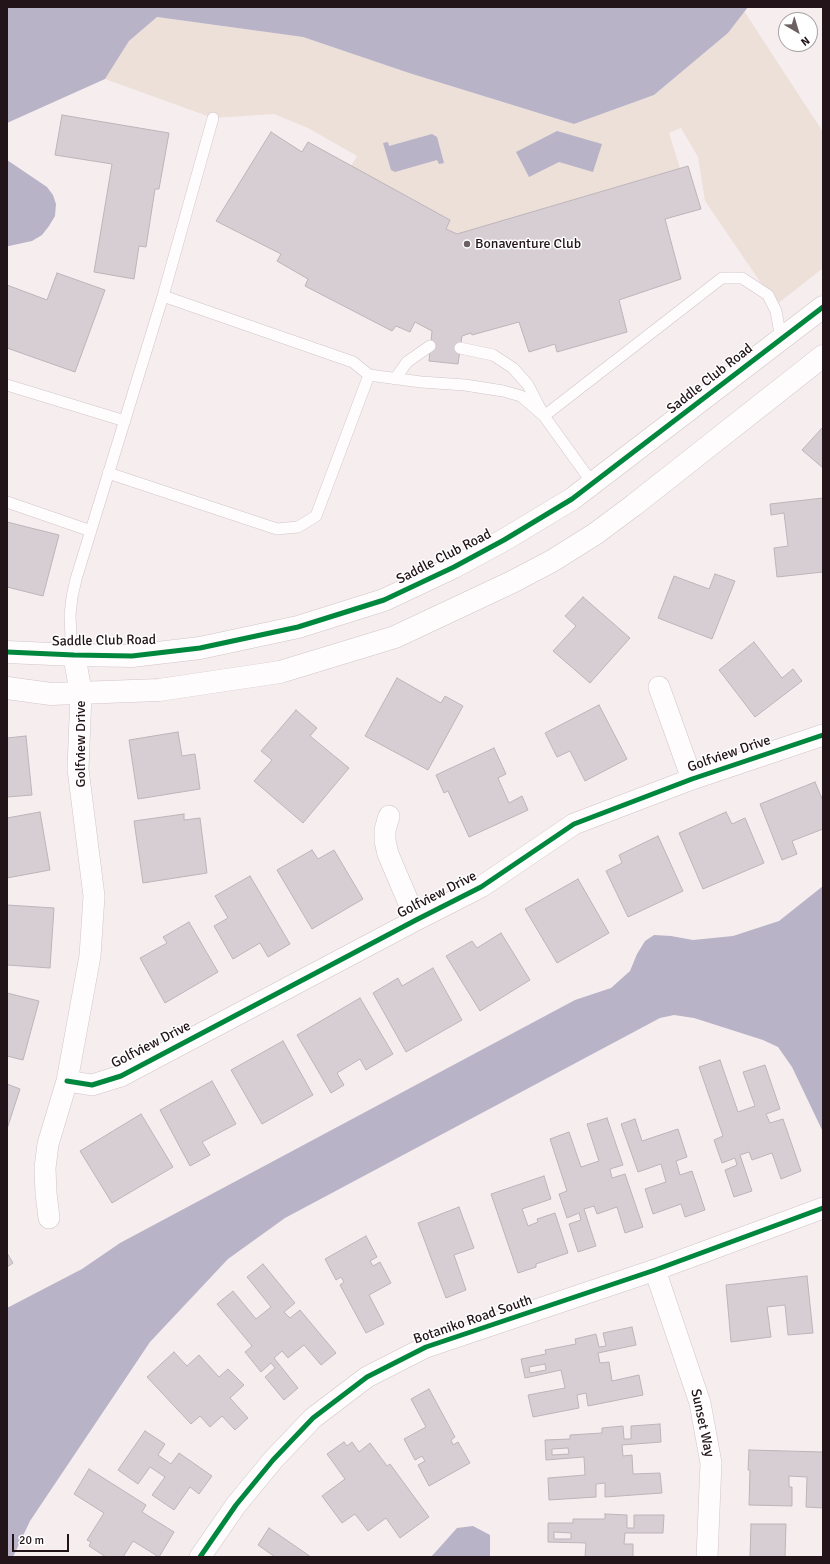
<!DOCTYPE html>
<html>
<head>
<meta charset="utf-8">
<style>
  body { margin:0 }
  #map { position:relative; width:830px; height:1564px; overflow:hidden; background:#f6edef; font-family:Signika,sans-serif }
  canvas { display:block }
  .frame { position:absolute; inset:0; border:8px solid #221418; pointer-events:none }
  .north { position:absolute; left:778px; top:12px; width:40px; height:40px; box-sizing:border-box; background:#fff; border:1px solid #a7a1a3; border-radius:50%; rotate:142deg; font-size:11px; font-weight:700; line-height:16px; text-align:center; color:#221418 }
  .north::after { content:''; display:block; margin:auto; width:14px; height:18px; background:#6c6063; clip-path:polygon(50% 0,100% 100%,50% 72%,0 100%) }
  .scale { position:absolute; left:12px; top:1534px; width:57px; height:18px; box-sizing:border-box; border:2px solid #221418; border-top:0; padding-left:5px; font-size:12px; line-height:14px; white-space:nowrap; color:#221418; -webkit-text-stroke:3px #fff; paint-order:stroke }
</style>
</head>
<body>
<div id="map">
<canvas width="830" height="1564"></canvas>
<div class="frame"></div>
<div class="north">N</div>
<div class="scale">20 m</div>
</div>
<script>
const context = document.querySelector('canvas').getContext('2d');
context.lineJoin = 'round';
function fillPath(path, color) {
  context.fillStyle = color;
  context.fill(path, 'evenodd');
}
function poly(rows) {
  const path = new Path2D();
  for (const r of rows) {
    path.moveTo(r[0], r[1]);
    for (let i = 2; i < r.length; i += 2) path.lineTo(r[i], r[i + 1]);
  }
  return path;
}
function stroke(path, color, width, dash) {
  context.strokeStyle = color;
  context.lineWidth = width;
  context.lineCap = dash ? 'butt' : 'round';
  context.setLineDash(dash || []);
  context.stroke(path);
}
function write(font, color, halo, rows, align = 'center') {
  context.font = font + ' Signika,sans-serif';
  context.lineWidth = 3;
  context.setLineDash([]);
  context.textBaseline = 'middle';
  context.strokeStyle = halo;
  context.fillStyle = color;
  for (const [text, x, y, turn = 0] of rows) {
    context.save();
    context.translate(x, y);
    context.rotate((+turn || 0) * Math.PI / 180);
    context.textAlign = isNaN(turn) ? turn : align;
    if (halo) context.strokeText(text, 0, 0);
    context.fillText(text, 0, 0);
    context.restore();
  }
}
const green = poly([
  [744,11,823,132,823,268,776,305,705,201,698,157,681,128,669,133,680,168,457,234,446,229,450,220,351,166,357,156,308,128,274,114,213,118,105,79,129,41,157,17,303,37,409,73,574,124,654,95,728,33]
]);
const water = poly([
  [7,7,748,7,728,33,654,95,574,124,409,73,303,37,157,17,129,41,105,79,7,123],
  [557,131,602,144,593,172,559,162,529,177,516,152],
  [432,134,437,137,444,163,439,164,437,160,395,172,391,170,383,143,388,142,389,146],
  [7,160,47,187,53,195,56,204,55,216,49,226,42,235,32,241,9,246,7,246],
  [823,886,823,1132,792,1067,778,1047,763,1040,694,1018,674,1015,660,1018,285,1218,228,1259,150,1342,30,1521,13,1557,7,1557,7,1308,82,1269,120,1243,575,1000,611,988,630,971,637,954,645,941,654,935,671,936,693,940,733,936,779,921],
  [473,1526,490,1535,490,1557,431,1557,457,1528]
]);
const building = poly([
  [62,115,169,133,159,189,155,189,146,247,139,246,134,279,94,272,112,164,55,155,62,115],
  [271,132,302,152,308,142,450,220,446,229,457,234,688,166,701,209,665,219,681,279,619,300,627,332,557,352,555,344,529,352,519,322,472,335,471,333,462,336,458,364,429,361,432,331,415,322,410,332,396,326,392,331,305,286,308,279,277,261,281,254,216,221,271,132],
  [57,273,105,290,75,372,7,348,7,285,47,300,57,273],
  [823,427,823,468,802,450,823,427],
  [823,498,823,572,777,577,774,548,788,546,784,513,771,515,770,504,823,498],
  [7,522,59,535,43,596,7,587,7,522],
  [715,574,735,581,712,639,658,618,674,576,709,589,715,574],
  [583,597,630,638,590,683,553,651,576,626,565,616,583,597],
  [754,642,782,678,793,669,802,681,755,717,719,670,754,642],
  [397,678,441,703,445,696,463,706,428,770,365,736,397,678],
  [599,705,627,759,585,781,570,751,557,757,545,733,599,705],
  [296,710,317,728,310,736,349,768,303,823,254,781,272,760,261,751,296,710],
  [178,732,182,756,195,754,200,789,138,799,129,740,178,732],
  [26,736,32,795,7,797,7,738,26,736],
  [494,748,506,774,498,778,509,803,522,796,528,810,469,837,448,791,444,793,436,775,494,748],
  [815,782,823,801,823,829,792,841,797,854,782,860,760,804,815,782],
  [40,812,50,870,7,878,7,818,40,812],
  [726,812,732,824,745,818,764,863,703,889,679,833,726,812],
  [184,814,184,820,200,818,207,873,143,883,134,821,184,814],
  [658,836,683,891,628,917,606,871,622,863,619,855,658,836],
  [312,850,318,859,334,850,363,899,312,929,277,870,312,850],
  [250,876,290,944,268,957,260,943,233,959,214,926,228,918,215,896,250,876],
  [578,879,609,933,557,963,525,909,578,879],
  [7,905,54,908,50,968,7,965,7,905],
  [189,922,218,972,165,1003,140,958,167,943,163,937,189,922],
  [501,933,530,980,480,1011,446,956,472,941,477,948,501,933],
  [433,968,462,1020,406,1052,373,993,398,978,402,986,433,968],
  [7,993,39,1001,23,1060,7,1056,7,993],
  [360,998,393,1054,366,1070,360,1059,337,1073,344,1085,331,1093,297,1035,360,998],
  [283,1041,313,1095,262,1124,231,1070,283,1041],
  [720,1060,738,1112,755,1106,743,1072,765,1065,780,1109,766,1114,770,1123,783,1119,801,1171,781,1179,772,1153,752,1160,749,1152,740,1155,752,1191,734,1197,725,1170,737,1165,735,1158,722,1163,714,1140,723,1136,699,1067,720,1060],
  [212,1081,236,1124,202,1142,210,1155,190,1166,160,1110,212,1081],
  [7,1084,20,1089,7,1129,7,1084],
  [141,1114,173,1167,112,1203,80,1151,141,1114],
  [607,1118,623,1165,610,1169,612,1178,625,1174,643,1227,625,1233,617,1207,597,1214,594,1206,584,1209,596,1246,578,1252,569,1224,581,1220,579,1213,567,1218,559,1194,567,1191,550,1139,569,1132,581,1167,599,1161,587,1124,607,1118],
  [635,1119,642,1141,678,1129,687,1157,676,1161,680,1175,692,1171,705,1210,685,1217,681,1204,653,1214,645,1189,666,1182,661,1164,638,1172,621,1124,635,1119],
  [544,1176,551,1199,522,1209,528,1226,538,1222,537,1219,555,1213,568,1253,536,1264,536,1267,518,1273,491,1194,544,1176],
  [459,1207,474,1248,454,1255,466,1290,446,1298,418,1223,459,1207],
  [366,1236,377,1257,370,1261,373,1266,380,1262,391,1283,369,1295,384,1324,366,1333,340,1285,344,1282,341,1277,336,1280,325,1259,366,1236],
  [7,1253,13,1263,7,1267,7,1253],
  [263,1264,295,1303,284,1312,290,1318,300,1310,336,1353,321,1365,304,1345,288,1358,282,1351,274,1358,298,1388,284,1400,265,1377,275,1368,271,1363,261,1372,245,1352,252,1346,217,1304,233,1291,256,1319,271,1307,247,1277,263,1264],
  [807,1276,813,1333,788,1335,785,1305,767,1307,771,1337,731,1342,726,1285,807,1276],
  [632,1327,636,1345,598,1353,600,1363,609,1362,612,1381,639,1375,643,1395,588,1406,586,1393,577,1395,579,1408,533,1417,528,1395,565,1388,561,1370,525,1378,521,1359,546,1354,545,1350,576,1344,575,1339,596,1334,599,1347,606,1346,603,1333,632,1327],
  [545,1364,546,1370,530,1373,529,1367,545,1364],
  [174,1352,187,1366,199,1355,219,1377,228,1369,244,1385,230,1398,248,1418,235,1430,222,1416,210,1427,200,1416,191,1424,147,1377,174,1352],
  [429,1389,455,1437,451,1440,453,1445,458,1442,470,1463,429,1486,418,1465,425,1461,422,1456,415,1460,404,1439,426,1427,411,1399,429,1389],
  [660,1424,661,1442,622,1445,623,1456,632,1455,633,1474,660,1473,662,1493,605,1497,605,1483,596,1484,596,1497,549,1500,548,1478,585,1475,584,1457,546,1460,545,1440,570,1439,570,1435,602,1433,602,1428,623,1426,624,1439,631,1439,631,1426,660,1424],
  [568,1448,569,1454,552,1455,552,1449,568,1448],
  [145,1431,165,1444,158,1455,171,1464,179,1453,212,1476,199,1494,190,1487,174,1510,152,1495,165,1477,150,1467,138,1484,118,1470,145,1431],
  [344,1442,347,1446,352,1442,359,1452,370,1443,387,1466,390,1464,429,1517,400,1538,386,1518,368,1531,355,1514,342,1523,322,1496,345,1479,327,1454,344,1442],
  [749,1450,823,1452,823,1508,806,1507,807,1477,789,1476,789,1487,792,1487,792,1506,749,1505,750,1470,748,1470,749,1450],
  [89,1469,146,1505,142,1512,174,1532,159,1557,133,1541,123,1557,106,1557,89,1546,91,1542,87,1540,104,1513,74,1494,89,1469],
  [605,1514,627,1515,627,1528,634,1528,634,1515,664,1515,663,1533,625,1533,624,1544,633,1544,633,1557,585,1557,586,1543,548,1542,548,1523,573,1523,573,1519,605,1519,605,1514],
  [554,1532,571,1533,571,1539,554,1539,554,1532],
  [751,1524,786,1524,785,1557,750,1557,751,1524],
  [269,1528,311,1557,275,1557,258,1545,269,1528]
]);
const service = poly([
  [163,296,353,362,369,375],
  [460,348,493,355,513,368,528,385,544,416,722,278,742,278,768,295,776,311,781,339],
  [395,379,407,362,430,346],
  [7,385,125,421],
  [108,473,277,529,298,527,316,516,369,375,421,382,465,385,503,391,521,396,544,416,593,484],
  [7,502,91,531],
  [74,655,71,639,70,615,72,597,76,579,163,296,213,118]
]);
const minor = poly([
  [659,687,692,779],
  [389,816,385,830,385,841,388,854,416,920],
  [67,1081,92,1085,121,1076,416,920,481,887,574,824,692,779,823,735],
  [49,1218,46,1193,45,1168,48,1144,67,1081,90,956,94,896,78,769,81,693],
  [655,1270,700,1403,711,1463,707,1557],
  [200,1557,236,1505,273,1460,313,1418,367,1377,426,1347,655,1270,823,1208]
]);
const tertiary = poly([
  [7,652,74,655,132,656,200,648,298,627,384,600,454,567,504,540,572,499,823,307],
  [74,655,81,693],
  [7,688,51,694,159,690,280,672,395,637,512,582,552,561,595,534,634,505,823,356]
]);
const cycleway = poly([
  [7,652,74,655,132,656,200,648,298,627,384,600,454,567,504,540,572,499,823,307],
  [67,1081,92,1085,121,1076,416,920,481,887,574,824,692,779,823,735],
  [200,1557,236,1505,273,1460,313,1418,367,1377,426,1347,655,1270,823,1208]
]);
const markers = [
  [467,244,4,"#6c6063"]
];
const poiNames = [
  ["Bonaventure Club",475,244]
];
const streetNames = [
  ["Saddle Club Road",710,379,-38],
  ["Saddle Club Road",444,557,-27],
  ["Saddle Club Road",104,641,-1],
  ["Golfview Drive",81,744,-90],
  ["Golfview Drive",729,754,-19],
  ["Golfview Drive",437,895,-27],
  ["Golfview Drive",151,1045,-27],
  ["Botaniko Road South",473,1320,-19],
  ["Sunset Way",702,1423,78]
];
fillPath(green, '#ece0d9');
fillPath(water, '#b9b3c7');
fillPath(building, '#d7ced4');
stroke(building, '#bdb4ba', 1);
stroke(service, '#d1c5c8', 12);
stroke(minor, '#d1c5c8', 22);
stroke(tertiary, '#d1c5c8', 23);
stroke(service, '#fefcfd', 11);
stroke(minor, '#fefcfd', 21);
stroke(tertiary, '#fefcfd', 22);
stroke(cycleway, '#00873e', 5);
for (const [x, y, r, color] of markers) {
  const dot = new Path2D();
  dot.arc(x, y, r, 0, 2 * Math.PI);
  context.fillStyle = color;
  context.fill(dot);
  stroke(dot, '#fff', 1.5);
}
write('14px', '#221418', '#fff', poiNames, 'left');
write('14px', '#221418', '#fff', streetNames);
</script>
</body>
</html>
